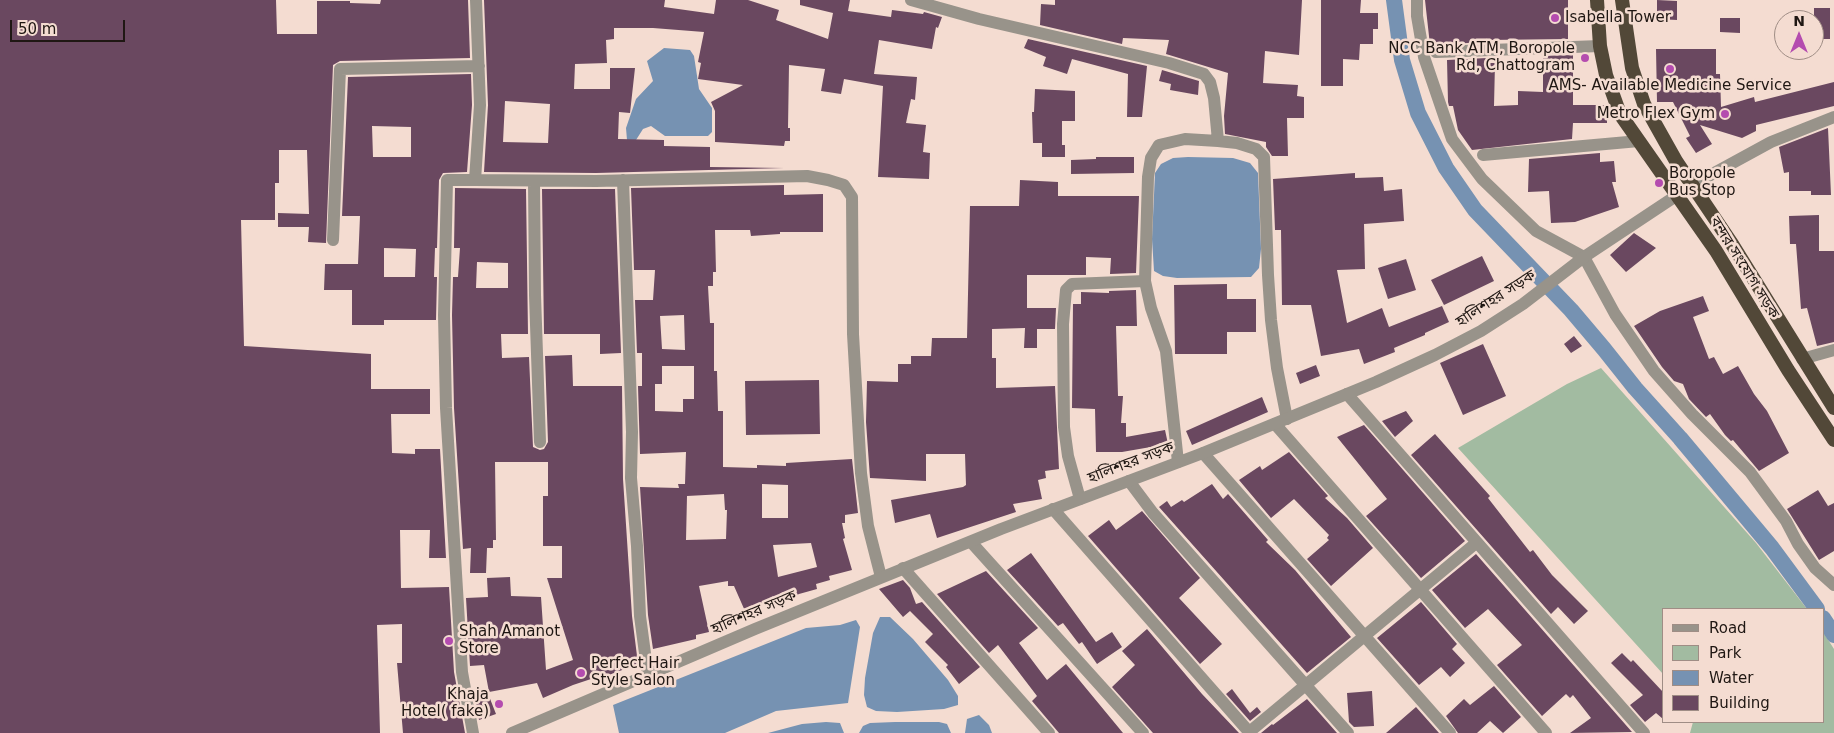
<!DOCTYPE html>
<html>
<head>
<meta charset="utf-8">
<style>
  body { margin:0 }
  #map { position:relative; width:1834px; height:733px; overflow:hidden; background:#f4dcd1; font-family:"DejaVu Sans",sans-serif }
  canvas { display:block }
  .legend { position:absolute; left:1662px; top:608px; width:162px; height:115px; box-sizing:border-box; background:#f4dcd1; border:1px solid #9f8d85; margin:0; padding:6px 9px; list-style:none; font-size:15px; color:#1f1713 }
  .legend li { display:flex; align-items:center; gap:10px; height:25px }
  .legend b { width:25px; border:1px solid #9f8d85 }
  .north { position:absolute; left:1774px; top:10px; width:50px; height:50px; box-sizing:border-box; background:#f4dcd1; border:1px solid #9f8d85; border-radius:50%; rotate:0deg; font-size:14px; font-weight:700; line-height:20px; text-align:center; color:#1f1713 }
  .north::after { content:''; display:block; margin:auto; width:18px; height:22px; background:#b44caf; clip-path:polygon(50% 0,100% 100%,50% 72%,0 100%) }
  .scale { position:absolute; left:10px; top:20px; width:115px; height:22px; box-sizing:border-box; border:2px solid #1f1713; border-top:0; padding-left:6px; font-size:15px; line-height:18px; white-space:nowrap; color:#1f1713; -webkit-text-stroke:4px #f4dcd1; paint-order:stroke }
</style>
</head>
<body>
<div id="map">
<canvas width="1834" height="733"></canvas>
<ul class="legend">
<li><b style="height:6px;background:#98938a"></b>Road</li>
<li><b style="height:14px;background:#a2bba1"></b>Park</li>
<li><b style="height:14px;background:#7692b2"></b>Water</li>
<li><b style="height:14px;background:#6a4860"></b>Building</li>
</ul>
<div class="north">N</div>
<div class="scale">50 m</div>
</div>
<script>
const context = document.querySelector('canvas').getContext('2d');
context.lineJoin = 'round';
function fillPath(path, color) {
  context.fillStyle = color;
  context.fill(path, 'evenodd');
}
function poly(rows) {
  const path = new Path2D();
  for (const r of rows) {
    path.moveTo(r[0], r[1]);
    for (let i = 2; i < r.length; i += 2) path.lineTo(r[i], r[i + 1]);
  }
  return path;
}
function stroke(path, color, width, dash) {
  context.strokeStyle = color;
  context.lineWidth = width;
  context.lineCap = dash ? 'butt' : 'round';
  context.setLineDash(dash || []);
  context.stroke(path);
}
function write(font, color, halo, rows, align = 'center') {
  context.font = font + ' "DejaVu Sans","Noto Sans Bengali",sans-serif';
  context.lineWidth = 5;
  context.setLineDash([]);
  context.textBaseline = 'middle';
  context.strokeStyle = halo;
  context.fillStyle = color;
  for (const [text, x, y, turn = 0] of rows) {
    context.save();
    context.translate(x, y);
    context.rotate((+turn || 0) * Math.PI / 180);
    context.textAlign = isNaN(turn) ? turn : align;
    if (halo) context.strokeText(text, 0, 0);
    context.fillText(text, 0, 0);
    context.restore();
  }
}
const green = poly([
  [1601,368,1756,543,1807,609,1663,609,1663,674,1458,448,1567,384],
  [1823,632,1834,649,1834,733,1690,733,1693,722,1823,722]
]);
const water = poly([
  [664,48,690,50,694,56,699,89,712,108,712,132,708,136,665,136,651,126,643,129,636,140,627,140,626,128,636,99,653,81,647,61],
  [1188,157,1233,158,1250,163,1258,173,1261,249,1259,268,1251,277,1177,278,1163,276,1154,271,1152,239,1155,173,1161,164,1173,158],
  [880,617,890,617,913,639,948,680,958,696,958,705,944,709,897,712,876,711,867,707,864,695,865,678,873,633],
  [856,620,860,627,848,703,776,711,725,733,619,733,613,705,806,628,840,625],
  [979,715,989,725,992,733,965,733,967,719],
  [826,722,840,723,844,733,768,733,802,724],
  [895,722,939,722,947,724,951,733,859,733,863,726,870,723]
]);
const canal = poly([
  [1394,0,1402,60,1418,113,1446,168,1475,210,1571,310,1604,349,1635,388,1680,438,1772,548,1817,609],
  [1823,618,1834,635]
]);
const building = poly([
  [0,0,276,0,277,34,317,34,317,1,350,1,350,3,380,4,381,0,468,0,470,58,340,61,333,65,326,243,308,242,309,227,278,227,278,213,309,214,307,150,279,150,279,183,275,183,275,220,241,220,244,346,371,354,371,389,430,389,430,414,391,414,392,453,415,454,415,449,440,449,446,558,429,558,430,530,400,530,401,588,449,587,454,672,465,733,403,733,397,663,402,663,402,624,377,625,380,733,0,733],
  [484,0,665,0,664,7,714,14,716,0,748,0,779,10,776,20,828,39,833,13,800,5,800,0,850,0,848,11,891,17,892,10,923,14,924,12,942,17,938,28,936,27,932,49,879,40,874,74,917,77,915,100,911,99,906,123,926,125,923,152,930,153,929,179,878,177,883,86,844,79,841,94,821,91,825,69,789,65,788,128,790,128,790,141,785,141,784,146,715,142,715,111,711,102,743,85,698,79,701,63,698,62,704,32,653,28,614,28,614,39,606,40,607,63,575,64,574,89,610,89,610,68,635,68,630,113,619,112,618,139,664,140,664,146,710,147,710,167,784,168,596,173,484,172,488,105],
  [505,101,550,104,548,143,503,142],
  [1055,0,1302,0,1299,55,1265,51,1263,83,1298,85,1297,96,1304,97,1304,118,1287,118,1288,156,1272,156,1266,147,1266,142,1225,134,1224,116,1228,73,1166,54,1169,40,1123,38,1122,44,1040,25,1041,4,1055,5],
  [1321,0,1361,0,1360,13,1378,13,1378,29,1373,29,1373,44,1360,44,1359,60,1343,59,1343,86,1321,86],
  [1425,0,1568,0,1568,39,1487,40,1487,42,1430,45],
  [1657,0,1677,1,1677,20,1657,19],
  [1814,8,1830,8,1830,39,1814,39],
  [1720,18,1740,18,1740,33,1720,32],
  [1028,39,1147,66,1142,117,1127,117,1128,74,1072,59,1067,74,1043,66,1046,57,1024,48],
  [1656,49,1716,49,1716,74,1720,74,1721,107,1754,97,1755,102,1834,82,1834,106,1756,125,1756,131,1742,138,1700,125,1712,144,1696,153,1686,138,1690,136,1673,102,1657,102],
  [1573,55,1573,105,1607,105,1607,123,1573,123,1572,139,1472,150,1458,130,1453,106,1449,106,1448,102,1447,60,1487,58,1487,63,1495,63,1494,106,1518,105,1518,91,1543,92,1543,56],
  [1162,70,1199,81,1198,95,1170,90,1171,84,1159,81],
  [471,74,472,105,467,172,443,173,439,180,437,248,435,248,434,277,437,277,436,320,384,320,384,325,352,325,352,290,324,290,325,264,358,264,360,216,342,216,348,77],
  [372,126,411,127,411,157,373,157],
  [384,248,416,249,415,277,384,277],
  [1035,89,1075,91,1075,121,1062,121,1062,145,1065,145,1065,157,1042,157,1042,143,1033,143,1032,112,1034,112],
  [1828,128,1831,195,1811,195,1811,191,1789,191,1789,172,1784,173,1779,147],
  [1600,153,1600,162,1614,161,1616,182,1612,182,1619,207,1575,222,1551,223,1549,191,1528,192,1529,159],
  [1096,157,1134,157,1134,173,1071,174,1071,160,1096,159],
  [1355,173,1355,178,1383,177,1384,191,1402,189,1404,221,1364,224,1365,269,1337,270,1347,323,1382,308,1389,327,1442,306,1449,322,1425,333,1425,335,1394,348,1395,352,1364,364,1359,349,1321,356,1311,305,1282,305,1281,230,1275,230,1273,179],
  [1020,180,1058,182,1058,196,1139,196,1136,273,1110,274,1111,258,1086,257,1086,275,1027,275,1027,308,1056,308,1055,329,1037,329,1037,348,1024,348,1025,328,992,329,992,358,996,358,996,388,1055,386,1059,469,1045,471,1046,478,1038,480,1042,499,1013,504,1016,512,937,538,930,514,895,523,891,500,963,487,966,485,965,454,926,454,926,481,870,478,866,422,867,381,898,382,898,364,911,364,911,356,931,356,932,338,967,338,970,206,1019,206],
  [784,185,784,195,823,194,823,232,780,232,780,234,751,236,750,230,715,230,716,272,713,272,713,286,708,286,710,323,714,323,714,371,717,371,718,411,723,411,723,467,757,468,757,465,786,466,786,463,852,459,858,513,845,515,845,523,842,523,845,538,843,539,852,570,829,576,830,580,816,584,817,589,799,594,774,605,772,600,745,611,734,586,728,586,728,581,699,586,709,632,696,635,696,639,653,649,648,615,640,487,679,488,678,484,685,484,686,452,640,454,638,386,642,386,642,353,637,353,635,300,653,300,655,270,634,270,631,188],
  [684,315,685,350,662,349,660,316],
  [662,366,694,366,694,399,683,399,683,412,655,411,655,384,662,384],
  [762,484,788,485,788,518,762,518],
  [724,494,725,510,727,510,726,539,686,540,687,496],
  [811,543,817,567,778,577,773,545],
  [455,188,526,189,528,334,501,334,502,358,529,357,533,447,540,450,544,449,548,442,545,356,572,355,573,386,622,386,623,479,632,616,638,664,601,678,600,676,573,685,543,698,537,683,489,692,484,665,470,666,466,598,488,597,487,578,510,577,511,596,541,597,546,670,573,660,547,578,562,578,562,546,543,546,543,496,548,496,548,462,495,462,496,540,493,540,493,548,487,548,486,573,470,573,471,548,463,549,454,408,452,315,453,277,458,277,460,248,454,248],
  [477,262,508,263,508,288,476,288],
  [542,189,615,189,621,353,600,354,600,334,544,334],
  [1819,215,1819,251,1834,251,1834,342,1817,346,1807,308,1801,309,1796,244,1790,244,1789,216],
  [1634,233,1656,248,1626,272,1610,255],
  [1482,256,1494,281,1444,305,1431,280],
  [1406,259,1416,290,1388,299,1378,268],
  [1227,284,1227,299,1256,299,1256,332,1227,332,1227,354,1175,354,1174,285],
  [1136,290,1137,326,1116,326,1118,396,1123,396,1121,423,1126,423,1126,437,1165,430,1168,444,1122,452,1096,452,1095,409,1072,408,1073,304,1081,304,1081,292,1109,293,1109,291],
  [1703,296,1709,311,1693,317,1709,359,1714,357,1723,374,1738,366,1754,394,1767,411,1789,453,1759,471,1733,440,1731,441,1725,435,1710,414,1706,417,1689,399,1683,384,1674,381,1662,367,1634,326,1660,311],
  [1574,336,1582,346,1571,353,1564,344],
  [1483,344,1506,396,1463,415,1440,363],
  [1316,365,1320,376,1300,384,1296,373],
  [819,380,820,434,746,435,745,381],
  [1262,397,1268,412,1192,445,1186,431],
  [1406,411,1413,421,1395,437,1382,421],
  [1364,425,1465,541,1421,578,1366,516,1387,499,1337,437],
  [1435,434,1490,496,1488,498,1530,552,1533,550,1552,575,1588,611,1574,624,1558,607,1551,614,1411,455],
  [1289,452,1328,496,1325,498,1347,518,1373,548,1331,586,1307,559,1329,540,1327,538,1329,535,1294,499,1271,518,1239,480,1260,466,1262,470],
  [1212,484,1223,499,1228,494,1268,540,1266,542,1295,570,1351,637,1307,673,1159,507,1167,501,1171,507,1182,500,1184,502],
  [1818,490,1828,506,1834,503,1834,551,1819,560,1787,509],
  [1142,511,1200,578,1179,598,1222,644,1200,664,1088,536,1109,520,1116,530],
  [1031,553,1096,642,1112,632,1122,647,1097,664,1082,642,1079,644,1063,623,1058,626,1007,570],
  [1476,554,1632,732,1570,733,1591,718,1573,695,1570,698,1566,694,1542,716,1497,665,1522,645,1488,609,1465,628,1432,590],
  [986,571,1038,628,1019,643,1047,680,1066,664,1123,733,1059,733,1032,701,1037,696,998,645,989,653,937,594],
  [903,580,910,588,916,604,922,602,980,667,959,684,946,667,948,665,925,642,933,634,910,611,903,617,879,589],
  [1421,602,1457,644,1452,649,1465,663,1450,677,1441,667,1419,685,1377,638],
  [1147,629,1202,694,1239,733,1153,733,1112,687,1135,665,1122,651],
  [1622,653,1631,662,1633,660,1663,692,1663,719,1656,713,1645,722,1630,705,1643,695,1611,663],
  [1494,686,1521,717,1503,733,1490,721,1477,733,1458,733,1446,716,1464,699,1470,705],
  [1232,689,1250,713,1257,707,1261,712,1250,721,1226,694],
  [487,691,496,714,479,720,475,696],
  [1372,691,1374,726,1354,727,1349,722,1347,693],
  [1307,699,1337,733,1261,733,1272,724,1273,725],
  [1416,707,1439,733,1386,733]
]);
const minor = poly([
  [476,0,480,105,475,180,596,181,807,176,828,180,844,185,852,197,853,334,861,473,868,526,881,577],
  [911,0,979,19,1169,63,1204,74,1210,82,1214,98,1218,141,1237,143,1256,149,1264,157,1268,275,1271,320,1277,368,1287,419],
  [1417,0,1417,16,1424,57,1452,139,1482,179,1536,231,1584,257,1615,314,1654,371,1692,414,1750,472,1786,521,1798,544,1815,568,1834,585],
  [1436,52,1600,46],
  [1483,155,1639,141],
  [623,180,632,432,631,478,637,546,640,616,648,676],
  [534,181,535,295,540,442],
  [333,240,340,69,479,66],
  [1802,359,1834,350],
  [1347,394,1644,733],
  [1275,424,1546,733],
  [1203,453,1450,733],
  [1178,462,1166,351,1151,308,1145,281,1148,177,1151,158,1159,145,1185,139,1218,141],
  [1129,481,1153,513,1348,733],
  [1080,499,1068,456,1064,427,1063,324,1066,290,1072,284,1145,281],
  [1053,509,1250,733],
  [971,542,1143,733],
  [903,568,1049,733],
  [473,733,462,672,446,408,444,315,447,180,475,180],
  [1248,733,1476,543]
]);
const tertiary = poly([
  [512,733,755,629,1001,529,1203,453,1376,382,1435,355,1481,331,1523,304,1584,257,1694,184,1771,142,1834,117]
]);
const trunk = poly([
  [1597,0,1600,46,1606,75,1620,114,1716,251,1788,370,1834,440],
  [1622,0,1632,68,1644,104,1676,161,1732,244,1834,408]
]);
const markers = [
  [1555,18,5,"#b44caf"],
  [1585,58,5,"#b44caf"],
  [1670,69,5,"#b44caf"],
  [1725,114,5,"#b44caf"],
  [1659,183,5,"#b44caf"],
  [449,641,5,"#b44caf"],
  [581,673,5,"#b44caf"],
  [499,704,5,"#b44caf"]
];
const poiNames = [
  ["Isabella Tower",1565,18],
  ["NCC Bank ATM, Boropole",1575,49,"right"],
  ["Rd, Chattogram",1575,66,"right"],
  ["AMS- Available Medicine Service",1670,86,"center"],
  ["Metro Flex Gym",1715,114,"right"],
  ["Boropole",1669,174],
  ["Bus Stop",1669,191],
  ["Shah Amanot",459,632],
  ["Store",459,649],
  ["Perfect Hair",591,664],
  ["Style Salon",591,681],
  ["Khaja",489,695,"right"],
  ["Hotel( fake)",489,712,"right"]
];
const streetNames = [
  ["বন্দর সংযোগ সড়ক",1744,268,58],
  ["হালিশহর সড়ক",1496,299,-33],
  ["হালিশহর সড়ক",1131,463,-21],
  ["হালিশহর সড়ক",754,613,-23]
];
fillPath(green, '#a2bba1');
fillPath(water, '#7692b2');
stroke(canal, '#7692b2', 16);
fillPath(building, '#6a4860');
stroke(minor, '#98938a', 12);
stroke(tertiary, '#98938a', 12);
stroke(trunk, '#524838', 14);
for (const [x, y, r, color] of markers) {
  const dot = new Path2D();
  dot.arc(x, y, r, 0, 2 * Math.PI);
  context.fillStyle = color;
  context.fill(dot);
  stroke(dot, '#f4dcd1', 2);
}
write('15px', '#1f1713', '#f4dcd1', poiNames, 'left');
write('15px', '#1f1713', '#f4dcd1', streetNames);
</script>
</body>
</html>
